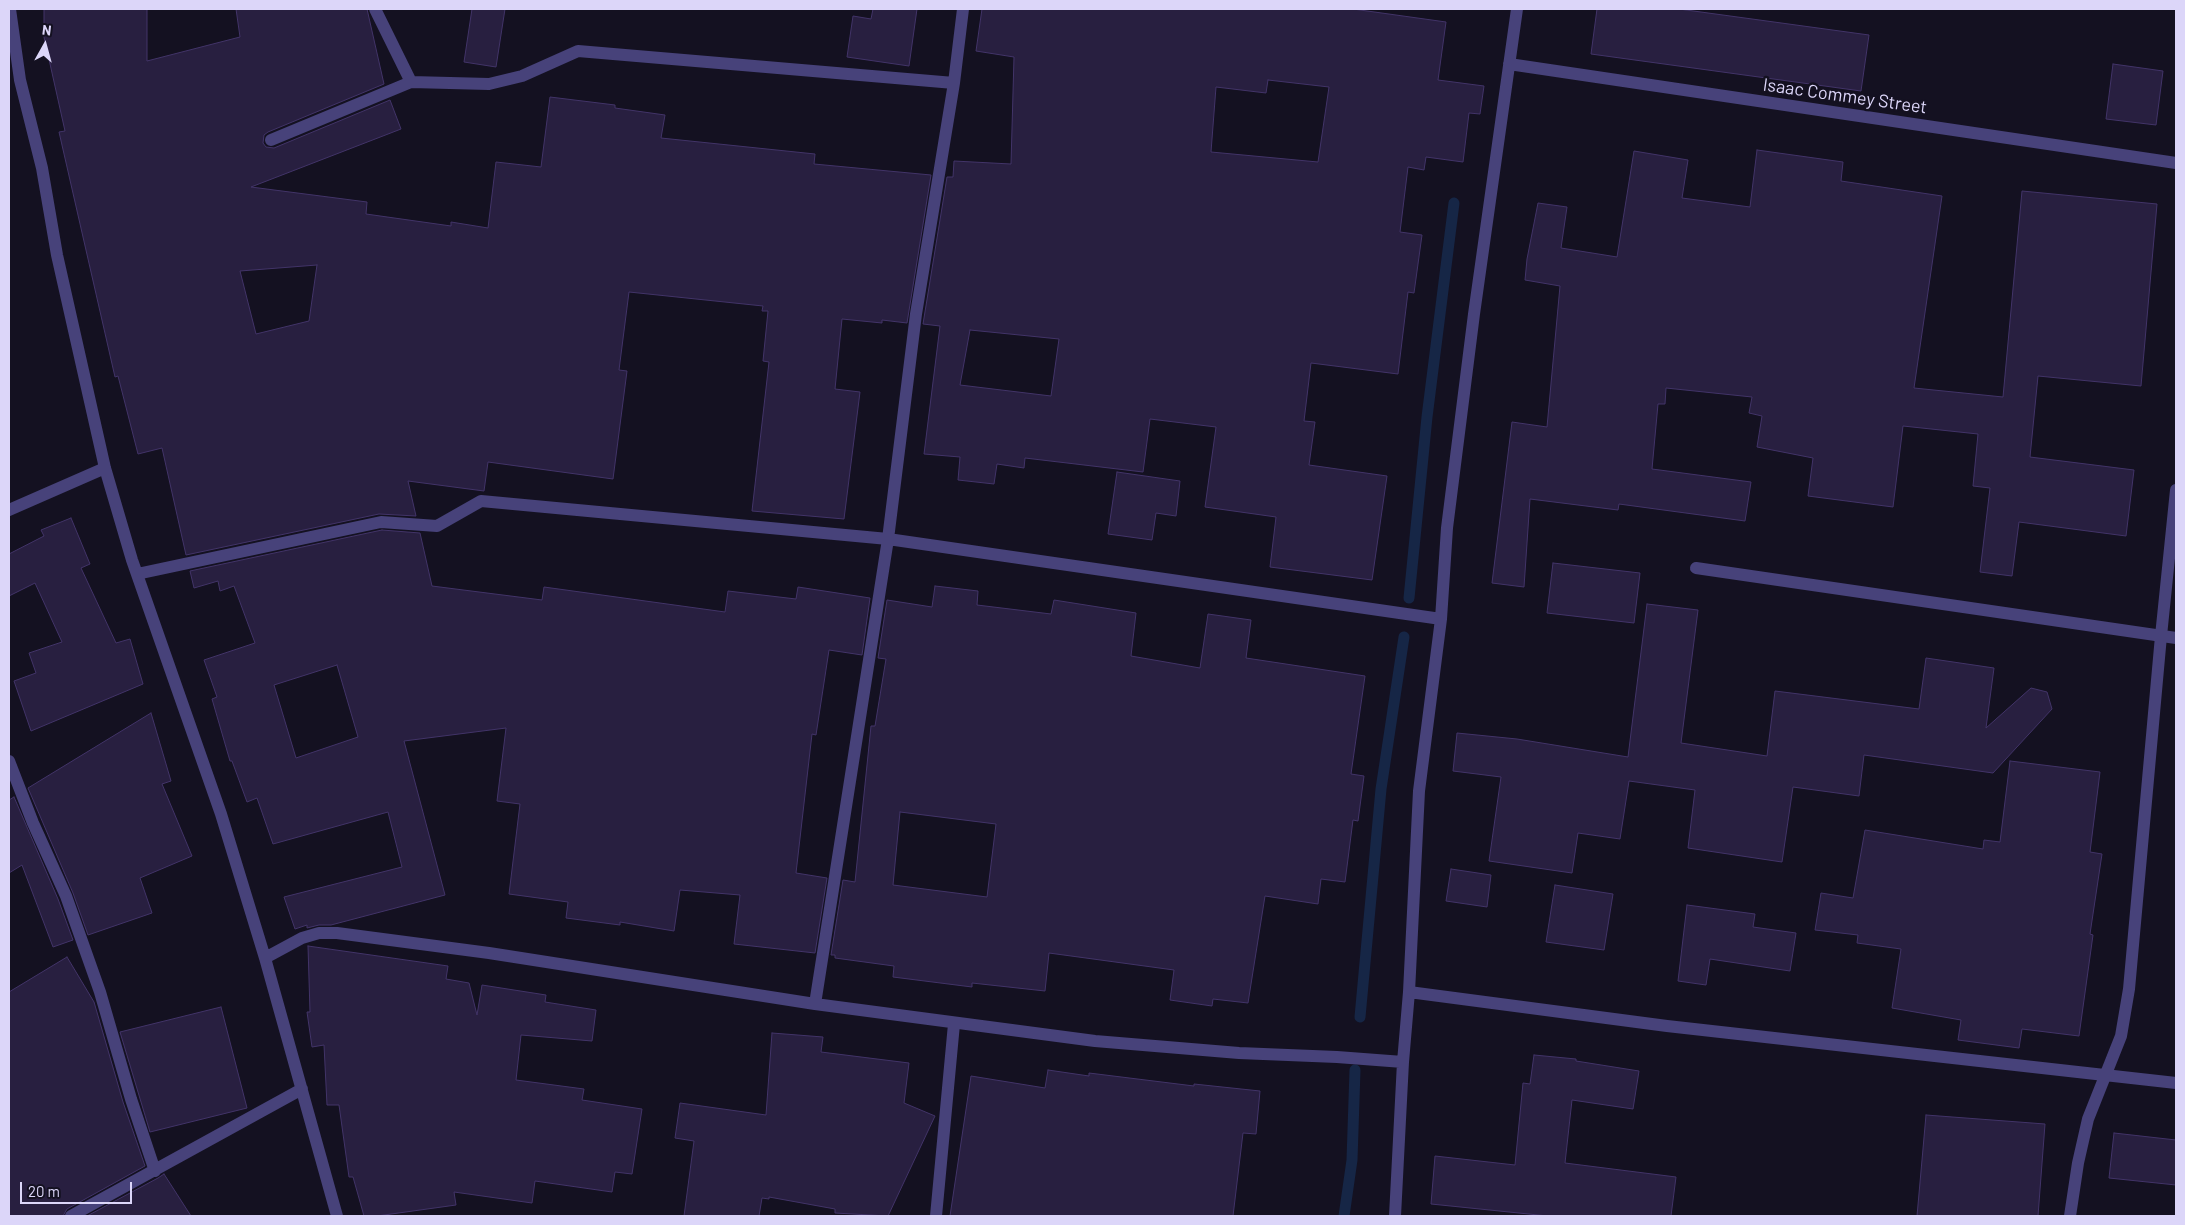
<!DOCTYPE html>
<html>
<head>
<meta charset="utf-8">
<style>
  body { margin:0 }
  #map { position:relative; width:2185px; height:1225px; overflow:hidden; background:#141121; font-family:Barlow,sans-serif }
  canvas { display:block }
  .frame { position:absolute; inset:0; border:10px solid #dcd6f9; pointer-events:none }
  .north { position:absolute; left:20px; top:20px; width:50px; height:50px; -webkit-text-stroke:4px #141121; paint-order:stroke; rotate:7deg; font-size:14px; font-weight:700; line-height:20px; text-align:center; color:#dcd6f9 }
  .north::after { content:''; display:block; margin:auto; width:18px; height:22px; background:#dcd6f9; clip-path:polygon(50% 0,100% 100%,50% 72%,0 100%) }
  .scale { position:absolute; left:20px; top:1182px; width:112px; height:22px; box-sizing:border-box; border:2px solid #dcd6f9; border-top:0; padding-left:6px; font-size:15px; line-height:18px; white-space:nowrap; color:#dcd6f9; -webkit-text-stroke:4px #141121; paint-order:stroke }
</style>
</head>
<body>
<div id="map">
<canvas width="2185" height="1225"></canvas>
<div class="frame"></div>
<div class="north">N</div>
<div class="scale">20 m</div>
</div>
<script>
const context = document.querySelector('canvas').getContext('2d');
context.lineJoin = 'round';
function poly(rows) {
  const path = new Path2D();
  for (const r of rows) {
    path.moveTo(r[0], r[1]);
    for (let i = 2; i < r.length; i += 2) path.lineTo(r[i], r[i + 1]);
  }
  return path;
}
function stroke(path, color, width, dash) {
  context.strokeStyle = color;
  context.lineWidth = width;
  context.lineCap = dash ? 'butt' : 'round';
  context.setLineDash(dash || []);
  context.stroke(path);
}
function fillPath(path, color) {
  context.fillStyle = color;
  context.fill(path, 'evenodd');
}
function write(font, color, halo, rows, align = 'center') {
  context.font = font + ' Barlow,sans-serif';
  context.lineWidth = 5;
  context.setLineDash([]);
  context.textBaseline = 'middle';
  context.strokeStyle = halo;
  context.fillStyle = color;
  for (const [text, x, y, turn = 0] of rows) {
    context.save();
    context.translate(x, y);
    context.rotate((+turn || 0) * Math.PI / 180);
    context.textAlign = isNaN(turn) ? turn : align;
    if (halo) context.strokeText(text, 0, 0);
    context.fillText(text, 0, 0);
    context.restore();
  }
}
const stream = poly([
  [1409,598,1427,417,1454,203],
  [1360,1017,1381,789,1404,637],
  [1344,1216,1352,1160,1355,1070]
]);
const building = poly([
  [44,9,147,9,147,61,240,37,236,9,367,9,384,84,268,132,264,135,263,143,266,147,274,148,390,100,401,129,251,187,367,202,366,214,451,226,451,222,488,228,496,162,541,167,550,97,615,105,615,108,665,115,661,138,815,154,814,164,931,175,907,323,882,320,882,323,842,319,835,389,860,392,844,519,752,511,769,362,763,361,768,311,762,311,763,306,629,292,619,370,627,371,613,479,488,462,484,491,408,481,416,516,379,514,186,555,162,448,138,454,118,376,115,377,59,132,65,131,44,37,44,9],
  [317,265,309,321,256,334,240,271,317,265],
  [472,9,505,9,496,67,464,62,472,9],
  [873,9,917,9,909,66,847,57,853,16,871,19,873,9],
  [982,9,1353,9,1446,22,1438,80,1484,86,1480,114,1469,113,1463,162,1426,157,1424,170,1408,167,1400,232,1422,235,1414,293,1408,292,1398,374,1311,363,1304,421,1315,422,1309,465,1387,476,1372,580,1270,567,1276,517,1205,507,1216,427,1150,419,1143,472,1025,458,1024,468,997,464,994,484,958,480,960,457,924,454,940,326,923,324,947,177,953,177,954,161,1011,164,1014,57,976,51,982,9],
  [1268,80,1329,87,1318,162,1211,152,1216,87,1266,93,1268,80],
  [970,330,1059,339,1051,396,960,385,970,330],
  [1597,9,1679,9,1869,35,1861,91,1591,54,1597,9],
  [2113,64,2163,71,2156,125,2106,119,2113,64],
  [1757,150,1843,162,1841,181,1942,196,1914,388,2003,397,2022,191,2157,204,2141,386,2038,376,2030,457,2134,470,2126,536,2019,522,2012,576,1980,572,1990,488,1973,486,1978,434,1903,426,1893,507,1808,496,1813,458,1757,447,1762,416,1749,413,1752,397,1666,388,1665,404,1658,404,1652,469,1751,482,1745,521,1619,504,1618,510,1530,499,1524,587,1492,583,1512,422,1547,427,1560,286,1525,280,1527,259,1538,203,1567,207,1561,248,1617,257,1634,151,1688,160,1682,198,1750,207,1757,150],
  [1117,472,1180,481,1176,516,1156,513,1152,540,1108,534,1117,472],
  [71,518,90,564,81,568,116,643,130,639,143,684,31,731,14,681,36,673,29,653,62,642,35,583,9,596,9,554,44,536,41,530,71,518],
  [382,530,420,533,432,586,542,600,544,587,725,612,728,591,796,599,798,587,870,598,862,655,829,650,816,735,812,734,796,873,827,878,815,953,734,944,740,895,680,890,674,931,620,922,620,925,566,918,568,902,509,894,520,804,497,801,506,728,404,741,445,895,331,925,319,925,307,928,307,925,295,929,284,897,402,867,388,812,273,844,257,798,247,802,232,761,230,761,212,699,217,697,204,660,255,643,234,586,220,591,218,581,194,588,190,571,382,530],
  [337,665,358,737,296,758,274,685,337,665],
  [1553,563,1640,573,1634,623,1547,613,1553,563],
  [935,586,978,591,977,605,1051,614,1054,600,1136,613,1131,656,1200,668,1208,614,1251,620,1246,658,1365,676,1351,774,1364,776,1358,821,1353,820,1345,882,1321,879,1318,904,1265,896,1248,1003,1213,999,1212,1006,1170,1000,1174,970,1049,953,1045,991,972,983,972,987,893,977,894,966,835,958,835,955,831,955,843,880,855,882,871,726,875,726,886,659,878,658,887,600,932,607,935,586],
  [900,812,996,824,987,897,893,885,900,812],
  [1647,604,1698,610,1681,743,1767,756,1775,691,1919,709,1926,658,1994,668,1986,728,2031,688,2047,692,2052,709,1993,773,1864,755,1859,796,1793,787,1782,862,1688,848,1695,790,1629,781,1620,839,1578,833,1572,873,1489,861,1501,777,1453,771,1457,733,1517,739,1628,757,1647,604],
  [151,713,171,781,162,784,192,856,140,878,152,913,88,935,73,893,28,788,151,713],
  [2010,761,2100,772,2090,852,2102,854,2090,934,2093,935,2079,1036,2022,1029,2019,1048,1958,1040,1961,1020,1892,1008,1901,949,1857,943,1858,935,1815,930,1821,893,1853,898,1865,830,1983,849,1984,840,2000,842,2010,761],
  [14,797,58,899,73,940,53,947,22,865,9,873,9,800,14,797],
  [1451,869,1491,875,1487,907,1446,901,1451,869],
  [1555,885,1613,894,1604,950,1546,942,1555,885],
  [1687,905,1755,914,1753,927,1796,933,1790,971,1710,959,1706,985,1678,981,1687,905],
  [308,946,448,966,446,979,469,983,477,1015,482,985,546,995,545,1002,596,1010,592,1041,521,1035,516,1080,584,1089,582,1100,642,1109,632,1174,615,1172,612,1192,535,1181,532,1203,454,1192,456,1205,377,1216,364,1216,353,1177,349,1177,339,1105,327,1105,324,1045,312,1047,307,1012,310,1012,308,946],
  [67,957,94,1002,123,1102,145,1166,67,1209,63,1216,9,1216,9,992,67,957],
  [221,1007,247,1108,150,1132,120,1032,221,1007],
  [772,1033,823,1037,821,1052,909,1063,904,1103,935,1116,888,1216,835,1213,835,1209,769,1197,769,1199,762,1198,759,1216,684,1216,694,1141,675,1138,680,1103,766,1115,772,1033],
  [1534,1055,1576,1059,1576,1061,1639,1071,1633,1109,1572,1100,1565,1163,1676,1177,1671,1216,1548,1216,1431,1204,1435,1156,1515,1165,1523,1083,1530,1084,1534,1055],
  [1048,1070,1089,1076,1089,1073,1194,1086,1194,1084,1260,1091,1256,1134,1243,1133,1233,1216,950,1216,971,1076,1045,1088,1048,1070],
  [1926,1115,2045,1124,2038,1216,1917,1216,1926,1115],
  [2114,1133,2176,1140,2176,1185,2109,1178,2114,1133],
  [164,1174,191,1216,87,1216,158,1178,164,1174]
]);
const street = poly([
  [10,9,20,80,42,168,57,255,105,468,132,560,221,814,265,958,337,1216],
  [375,9,411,82],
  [1517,9,1474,314,1447,528,1441,619,1419,791,1409,992,1667,1026,2176,1083],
  [1509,64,2176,163],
  [271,140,411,82,489,84,522,76,578,51,954,83,963,9],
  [9,510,105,468],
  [1696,568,2176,638],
  [137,574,381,522,437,526,481,501,888,539,1441,619],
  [9,761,33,823,66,896,100,992,131,1099,155,1171],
  [265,958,302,938,319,933,337,933,489,953,815,1004,1095,1041,1239,1053,1337,1057,1403,1062,1409,992],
  [815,1004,888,539,916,314,954,83],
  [71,1216,302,1089],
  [936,1216,954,1024],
  [1395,1216,1403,1062],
  [2070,1216,2078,1163,2088,1119,2121,1036,2129,989,2161,636,2176,490]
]);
const streetNames = [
  ["Isaac Commey Street",1845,96,8]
];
stroke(stream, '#162646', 11);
fillPath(building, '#281f40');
stroke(building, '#423468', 1);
stroke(street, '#47427a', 12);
write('18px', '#dcd6f9', '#141121', streetNames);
</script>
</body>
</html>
